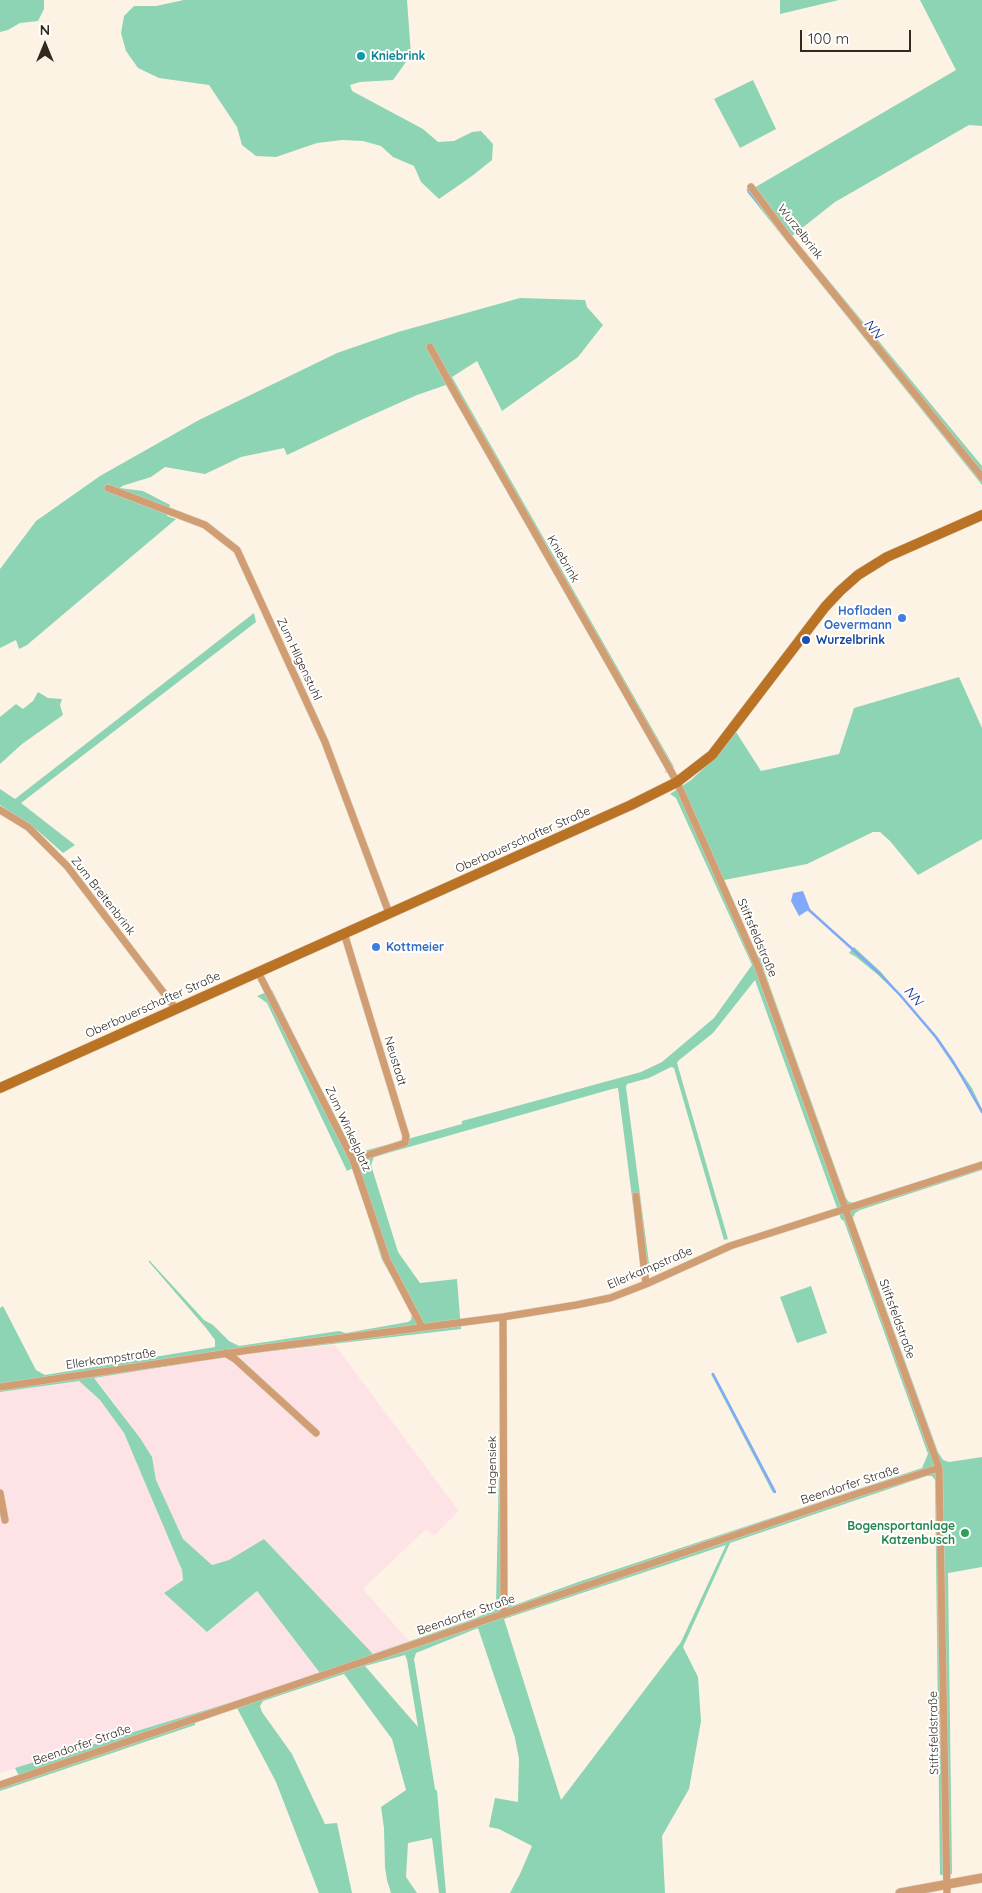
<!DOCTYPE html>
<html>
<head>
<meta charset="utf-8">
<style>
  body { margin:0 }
  #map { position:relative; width:982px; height:1893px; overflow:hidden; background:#fdf3e4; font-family:Quicksand,sans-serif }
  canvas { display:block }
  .north { position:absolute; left:20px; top:20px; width:50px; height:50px; -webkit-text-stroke:4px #fff; paint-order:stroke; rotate:0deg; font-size:14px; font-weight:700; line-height:20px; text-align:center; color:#302a20 }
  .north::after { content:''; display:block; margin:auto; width:18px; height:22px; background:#302a20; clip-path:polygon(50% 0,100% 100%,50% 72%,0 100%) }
  .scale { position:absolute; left:800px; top:30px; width:111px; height:22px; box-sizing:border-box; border:2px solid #302a20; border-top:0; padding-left:6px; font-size:15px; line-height:18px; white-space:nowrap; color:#302a20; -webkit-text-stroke:4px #fff; paint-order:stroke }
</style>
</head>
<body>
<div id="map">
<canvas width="982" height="1893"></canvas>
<div class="north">N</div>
<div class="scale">100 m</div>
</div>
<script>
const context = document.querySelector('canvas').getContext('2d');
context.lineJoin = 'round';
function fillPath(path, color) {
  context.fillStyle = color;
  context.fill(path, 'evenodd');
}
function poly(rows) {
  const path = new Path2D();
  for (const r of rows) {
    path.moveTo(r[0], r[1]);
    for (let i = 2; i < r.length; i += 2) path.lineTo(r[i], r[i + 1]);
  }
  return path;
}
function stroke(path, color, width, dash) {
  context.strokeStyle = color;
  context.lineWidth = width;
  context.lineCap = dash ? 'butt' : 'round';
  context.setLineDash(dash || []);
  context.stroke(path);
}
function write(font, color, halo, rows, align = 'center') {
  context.font = font + ' Quicksand,sans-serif';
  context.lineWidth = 4;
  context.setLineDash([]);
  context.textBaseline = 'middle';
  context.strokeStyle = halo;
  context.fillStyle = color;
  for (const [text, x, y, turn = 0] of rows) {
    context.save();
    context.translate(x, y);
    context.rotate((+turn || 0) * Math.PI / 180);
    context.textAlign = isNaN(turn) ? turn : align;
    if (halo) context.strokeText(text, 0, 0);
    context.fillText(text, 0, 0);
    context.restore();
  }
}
const industrial = poly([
  [335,1345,459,1511,434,1536,426,1529,363,1589,410,1642,373,1654,264,1539,229,1560,212,1565,183,1539,156,1480,152,1457,112,1400,94,1378,238,1355],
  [79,1381,100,1400,124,1433,182,1570,183,1580,165,1593,207,1632,257,1591,320,1673,252,1696,0,1773,0,1392]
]);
const green = poly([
  [0,0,44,0,44,9,38,21,20,23,8,30,0,32],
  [184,0,407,0,411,55,393,80,360,82,350,85,352,91,423,129,438,142,454,141,472,132,481,131,493,144,492,160,472,176,439,199,421,182,414,166,393,157,381,146,363,141,342,140,317,143,276,157,256,156,242,145,237,127,209,85,159,78,138,68,126,51,121,33,124,16,134,6,156,6],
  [780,0,839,0,780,14],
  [920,0,982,0,982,126,969,125,835,202,792,236,982,466,982,485,747,192,956,70],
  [753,80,776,129,740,148,714,99],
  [520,298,585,300,587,307,603,325,578,357,502,411,477,361,452,377,674,767,665,773,666,770,446,385,417,395,361,420,287,455,284,448,241,457,205,474,165,467,151,477,122,486,120,488,143,491,170,505,167,516,176,519,27,645,19,649,16,640,0,648,0,569,36,521,100,476,199,420,337,353,398,332],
  [254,613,256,622,21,803,75,845,63,853,37,830,0,805,0,789,15,799],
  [959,677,982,728,982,839,918,875,890,841,880,832,873,832,807,864,724,880,757,955,768,966,765,966,764,970,846,1198,849,1202,855,1203,982,1161,982,1170,860,1210,855,1213,853,1218,938,1452,943,1460,949,1462,982,1457,982,1567,948,1573,952,1874,940,1875,935,1480,932,1476,927,1476,730,1543,683,1647,698,1677,701,1721,689,1789,662,1836,665,1893,510,1893,520,1874,532,1846,499,1829,489,1827,495,1798,518,1802,519,1759,515,1738,478,1628,416,1653,414,1659,435,1789,437,1791,446,1893,439,1893,432,1838,408,1843,406,1877,417,1893,391,1893,387,1880,385,1867,384,1828,381,1807,406,1790,392,1739,344,1674,263,1701,260,1706,262,1712,292,1754,325,1824,337,1823,352,1893,319,1893,276,1782,237,1708,195,1723,195,1725,0,1791,0,1787,21,1780,15,1768,252,1696,320,1673,257,1591,207,1632,164,1593,183,1580,182,1570,124,1433,100,1400,79,1381,0,1392,0,1308,3,1306,36,1370,45,1375,215,1347,215,1340,206,1328,149,1262,149,1260,204,1320,213,1325,229,1341,239,1346,339,1331,346,1333,408,1322,411,1320,412,1314,408,1304,382,1260,353,1168,347,1171,267,1003,257,996,272,990,353,1154,462,1124,462,1121,641,1072,662,1062,714,1018,752,965,676,798,670,794,691,780,718,755,736,732,761,771,839,754,854,708],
  [755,980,841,1219,844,1221,928,1454,922,1468,581,1581,512,1606,507,1603,507,1486,499,1470,496,1604,493,1610,476,1618,373,1654,264,1539,229,1560,212,1565,183,1539,156,1480,152,1457,140,1438,94,1378,238,1355,461,1329,457,1279,420,1283,398,1252,371,1165,374,1157,612,1089,618,1088,642,1275,650,1271,626,1087,627,1084,649,1078,671,1067,674,1068,724,1240,728,1239,677,1063,678,1061,713,1033],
  [726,1545,681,1642,561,1800,504,1619],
  [405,1655,407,1660,418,1727,365,1666],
  [38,692,48,698,62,699,60,705,63,715,22,744,0,764,0,717,16,704,23,709,33,701],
  [854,947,880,971,936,1036,972,1088,982,1109,982,1114,969,1089,935,1038,900,996,877,974,856,957,849,953],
  [811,1286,827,1333,797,1343,780,1297],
  [713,1373,776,1492,773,1493,711,1374]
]);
const water = poly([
  [803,891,810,909,799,916,791,901,793,893]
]);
const stream = poly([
  [748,190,761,206],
  [809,910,879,973,900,995,936,1037,954,1063,982,1112],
  [713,1374,775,1492]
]);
const minor = poly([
  [751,187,789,238,982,477],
  [430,347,455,393,677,782,757,964,939,1468,947,1893],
  [108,488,205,525,237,550,325,742,389,913],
  [0,810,28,827,67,866,176,1009],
  [344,933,406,1136,405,1143,353,1160],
  [258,972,353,1160,387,1260,422,1327],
  [636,1196,646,1284],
  [503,1317,504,1614],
  [225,1353,235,1359,316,1433],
  [0,1387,249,1350,503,1317,576,1305,610,1298,646,1284,730,1246,982,1165],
  [0,1493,5,1520],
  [0,1785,859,1493,939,1468]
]);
const tertiary = poly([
  [900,1893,982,1878]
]);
const secondary = poly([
  [0,1088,631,805,677,782,712,755,825,607,840,591,858,575,887,557,982,515]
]);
const markers = [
  [361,56,5,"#0f9aa8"],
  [902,618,5,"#3f7fe0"],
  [806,640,5,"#1a4fb4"],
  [376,947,5,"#3f7fe0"],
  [965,1533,5,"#2e9e5b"]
];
const cultureNames = [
  ["Kniebrink",371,56]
];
const streetNames = [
  ["Wurzelbrink",800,232,52],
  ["Kniebrink",563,559,60],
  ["Zum Hilgenstuhl",299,659,65],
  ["Oberbauerschafter Straße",523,840,-24],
  ["Zum Breitenbrink",103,896,52],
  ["Stiftsfeldstraße",757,938,67],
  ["Oberbauerschafter Straße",153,1005,-24],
  ["Neustadt",395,1061,73],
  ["Zum Winkelplatz",348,1129,65],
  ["Ellerkampstraße",650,1268,-23],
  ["Stiftsfeldstraße",897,1319,70],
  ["Ellerkampstraße",111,1359,-8],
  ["Hagensiek",492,1465,-90],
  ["Beendorfer Straße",850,1485,-18],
  ["Beendorfer Straße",466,1615,-19],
  ["Stiftsfeldstraße",934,1733,-91],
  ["Beendorfer Straße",82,1745,-19]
];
const shopNames = [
  ["Hofladen",892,611],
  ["Oevermann",892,625],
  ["Kottmeier",386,947,"left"]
];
const transitNames = [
  ["Wurzelbrink",816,640]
];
const leisureNames = [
  ["Bogensportanlage",955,1526],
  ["Katzenbusch",955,1540]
];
const waterNames = [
  ["NN",873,329,51],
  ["NN",913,996,50]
];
fillPath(industrial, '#fee3e6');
fillPath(green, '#8cd4b3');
fillPath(water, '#81a8f9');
stroke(stream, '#81a8f9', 2.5);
stroke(minor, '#d8cfc1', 8);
stroke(tertiary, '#d8cfc1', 10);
stroke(secondary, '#d8cfc1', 11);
stroke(minor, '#d09e72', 7);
stroke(tertiary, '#d09e72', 9);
stroke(secondary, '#ba7224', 10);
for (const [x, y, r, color] of markers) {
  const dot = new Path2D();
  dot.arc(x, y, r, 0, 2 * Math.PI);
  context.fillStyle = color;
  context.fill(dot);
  stroke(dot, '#fff', 2);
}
write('bold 12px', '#0d838f', '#fff', cultureNames, 'left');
write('12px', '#302a20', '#fff', streetNames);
write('bold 12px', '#366cbe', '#fff', shopNames, 'right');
write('bold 12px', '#164399', '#fff', transitNames, 'left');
write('bold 12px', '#27864d', '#fff', leisureNames, 'right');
write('italic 14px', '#092d87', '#fff', waterNames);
</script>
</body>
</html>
